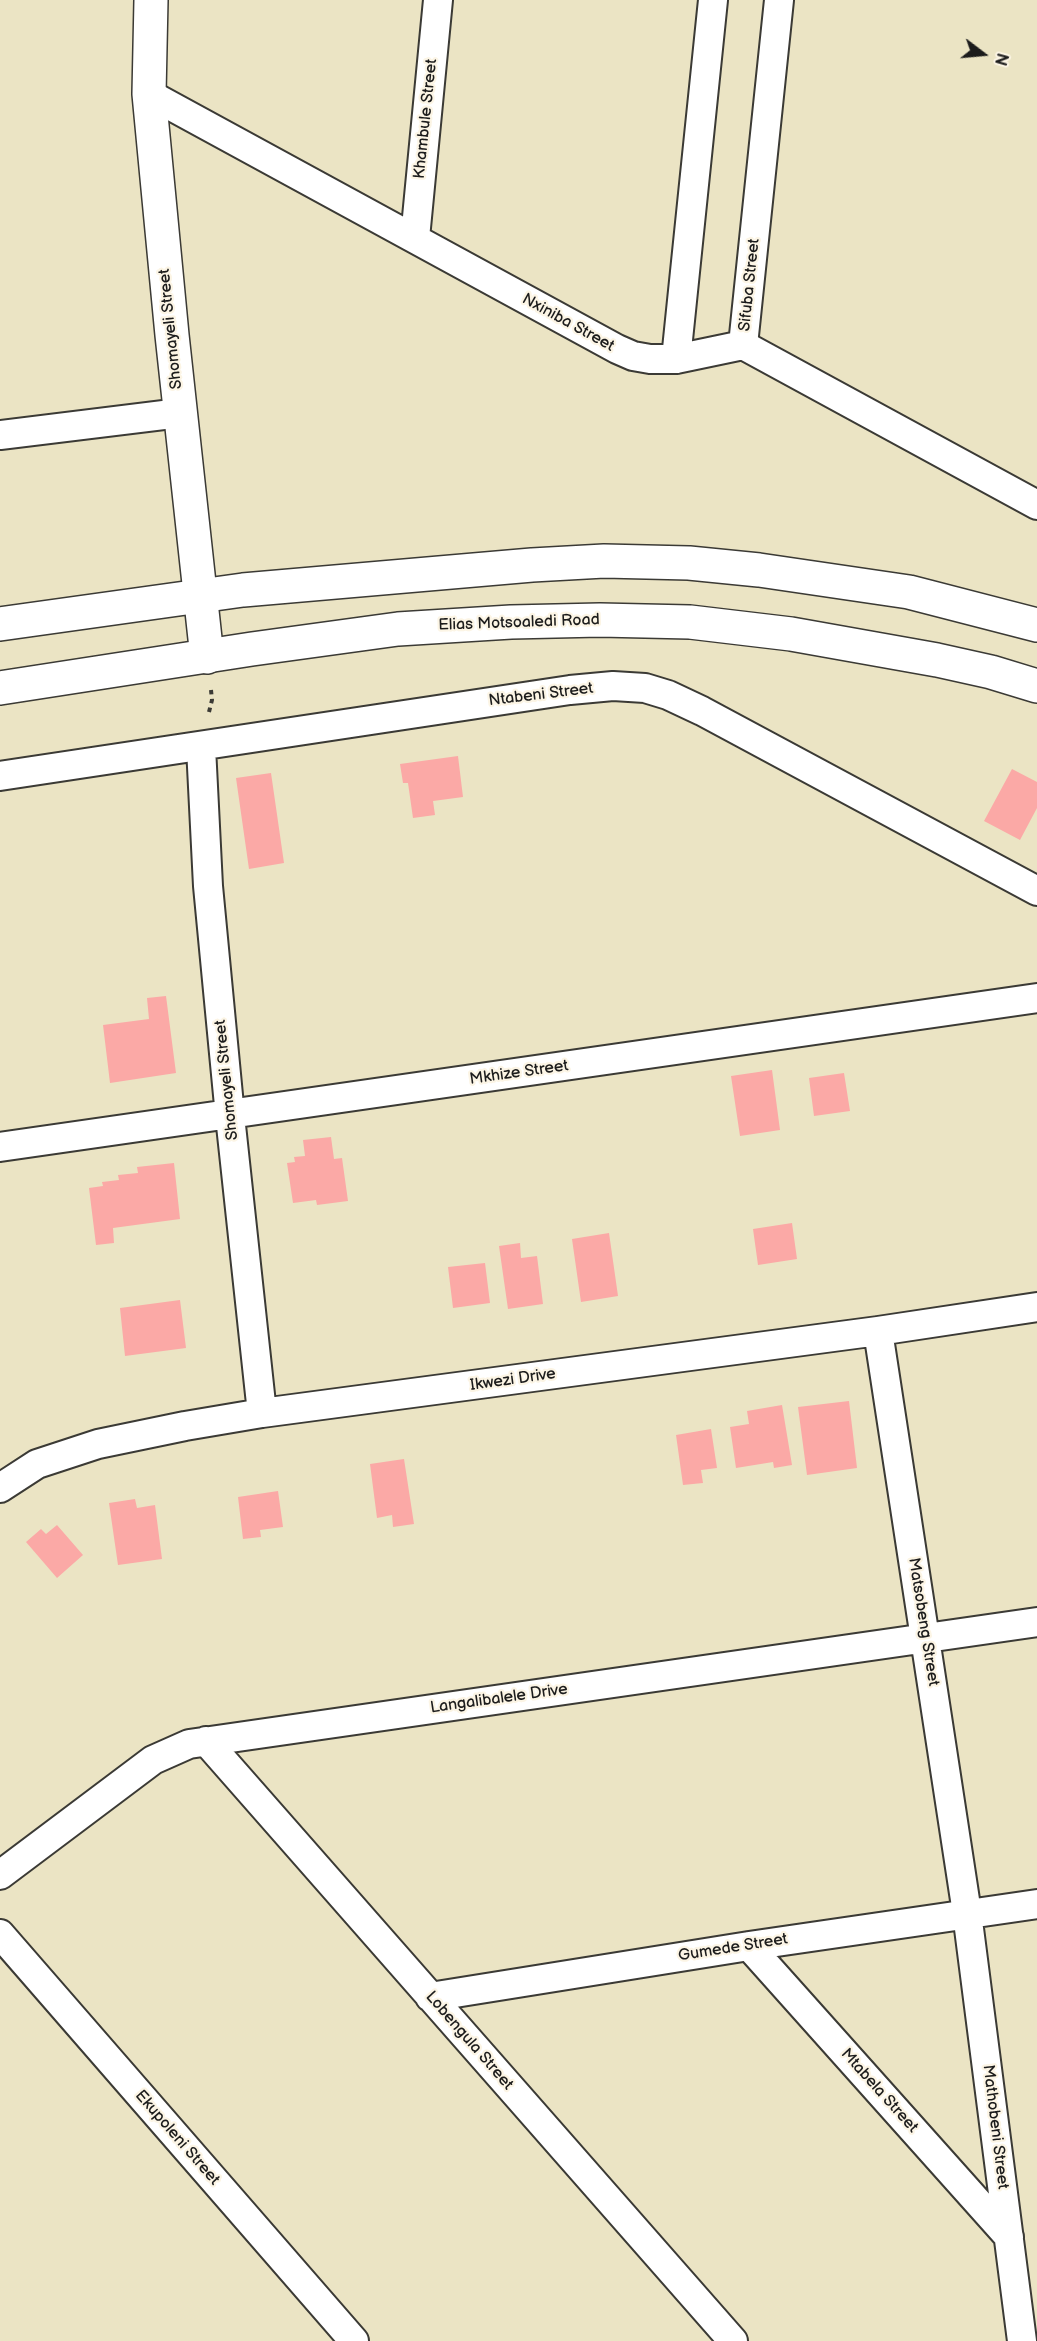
<!DOCTYPE html>
<html>
<head>
<meta charset="utf-8">
<style>
  body { margin:0 }
  #map { position:relative; width:1037px; height:2341px; overflow:hidden; background:#ebe4c4; font-family:"Balsamiq Sans",sans-serif }
  canvas { display:block }
  .north { position:absolute; left:953px; top:24px; width:60px; height:60px; -webkit-text-stroke:4px #fcf5e5; paint-order:stroke; rotate:106deg; font-size:16px; font-weight:700; line-height:24px; text-align:center; color:#1c1c1c }
  .north::after { content:''; display:block; margin:auto; width:21px; height:27px; background:#1c1c1c; clip-path:polygon(50% 0,100% 100%,50% 72%,0 100%) }
</style>
</head>
<body>
<div id="map">
<canvas width="1037" height="2341"></canvas>
<div class="north">N</div>
</div>
<script>
const context = document.querySelector('canvas').getContext('2d');
context.lineJoin = 'round';
function fillPath(path, color) {
  context.fillStyle = color;
  context.fill(path, 'evenodd');
}
function poly(rows) {
  const path = new Path2D();
  for (const r of rows) {
    path.moveTo(r[0], r[1]);
    for (let i = 2; i < r.length; i += 2) path.lineTo(r[i], r[i + 1]);
  }
  return path;
}
function stroke(path, color, width, dash) {
  context.strokeStyle = color;
  context.lineWidth = width;
  context.lineCap = dash ? 'butt' : 'round';
  context.setLineDash(dash || []);
  context.stroke(path);
}
function write(font, color, halo, rows, align = 'center') {
  context.font = font + ' "Balsamiq Sans",sans-serif';
  context.lineWidth = 4.5;
  context.setLineDash([]);
  context.textBaseline = 'middle';
  context.strokeStyle = halo;
  context.fillStyle = color;
  for (const [text, x, y, turn = 0] of rows) {
    context.save();
    context.translate(x, y);
    context.rotate((+turn || 0) * Math.PI / 180);
    context.textAlign = isNaN(turn) ? turn : align;
    if (halo) context.strokeText(text, 0, 0);
    context.fillText(text, 0, 0);
    context.restore();
  }
}
const building = poly([
  [458,756,463,797,433,801,435,815,413,818,408,783,403,783,400,764],
  [1012,769,1037,782,1037,808,1020,840,984,821],
  [271,773,284,863,249,869,236,778],
  [166,996,176,1073,110,1083,103,1025,149,1019,147,998],
  [772,1070,780,1130,740,1136,731,1076],
  [844,1073,850,1111,814,1116,809,1078],
  [331,1137,334,1159,342,1158,348,1201,317,1205,316,1200,293,1203,287,1163,295,1162,294,1157,305,1156,303,1140],
  [174,1163,180,1219,113,1228,114,1243,96,1245,89,1188,103,1186,102,1182,119,1180,118,1175,138,1173,137,1167],
  [792,1223,797,1259,758,1265,753,1229],
  [609,1233,618,1296,581,1302,572,1239],
  [520,1243,521,1258,537,1256,543,1304,508,1309,499,1246],
  [485,1263,490,1303,453,1308,448,1267],
  [180,1300,186,1348,125,1356,120,1308],
  [849,1401,857,1468,807,1475,798,1407],
  [782,1405,792,1465,774,1468,773,1462,736,1468,730,1427,749,1424,747,1411],
  [711,1429,717,1468,701,1470,703,1483,683,1485,676,1435],
  [404,1459,414,1524,393,1527,392,1515,377,1518,370,1464],
  [278,1491,283,1527,260,1530,261,1537,243,1539,238,1497],
  [135,1499,137,1508,155,1505,162,1559,118,1565,109,1503],
  [57,1525,83,1555,57,1578,26,1542,41,1529,46,1534]
]);
const path = poly([
  [209,712,212,700,211,690]
]);
const minor = poly([
  [149,94,617,349,633,356,650,359,676,359,713,0],
  [415,238,438,0],
  [743,345,779,0],
  [743,345,1037,505],
  [676,359,743,345],
  [0,435,180,413],
  [201,747,208,886,230,1116,262,1413],
  [0,776,570,690,613,686,645,688,668,695,702,711,1037,891],
  [0,1147,1037,998],
  [878,1331,967,1913,1022,2341],
  [0,1488,37,1464,98,1444,185,1426,262,1413,878,1331,1037,1307],
  [206,1741,733,2341],
  [0,1875,153,1760,189,1744,1037,1622],
  [0,1934,354,2341],
  [749,1946,1009,2237],
  [430,1997,749,1946,1037,1904]
]);
const tertiary = poly([
  [151,0,149,94,172,335,207,657]
]);
const secondary = poly([
  [0,624,243,590,532,565,604,561,689,563,759,570,909,592,1037,625],
  [0,688,252,649,398,629,511,622,600,620,690,622,791,634,937,660,991,672,1037,686]
]);
const streetNames = [
  ["Khambule Street",426,119,-84],
  ["Sifuba Street",750,285,-84],
  ["Nxiniba Street",568,323,29],
  ["Shomayeli Street",171,329,-96],
  ["Elias Motsoaledi Road",519,623,-2],
  ["Ntabeni Street",541,695,-7],
  ["Mkhize Street",519,1073,-8],
  ["Shomayeli Street",227,1080,-96],
  ["Ikwezi Drive",513,1380,-8],
  ["Matsobeng Street",923,1622,81],
  ["Langalibalele Drive",499,1699,-8],
  ["Gumede Street",733,1948,-9],
  ["Lobengula Street",469,2041,49],
  ["Mtabela Street",879,2091,48],
  ["Mathobeni Street",995,2127,83],
  ["Ekupoleni Street",177,2138,49]
];
fillPath(building, '#fba9a6');
stroke(minor, '#3b3a35', 32);
stroke(tertiary, '#3b3a35', 36);
stroke(secondary, '#3b3a35', 36);
stroke(path, '#3b3a35', 4, [4.5, 4.5]);
stroke(minor, '#fff', 28);
stroke(tertiary, '#fff', 33);
stroke(secondary, '#fff', 33);
write('16px', '#1c1c1c', '#fcf5e5', streetNames);
</script>
</body>
</html>
